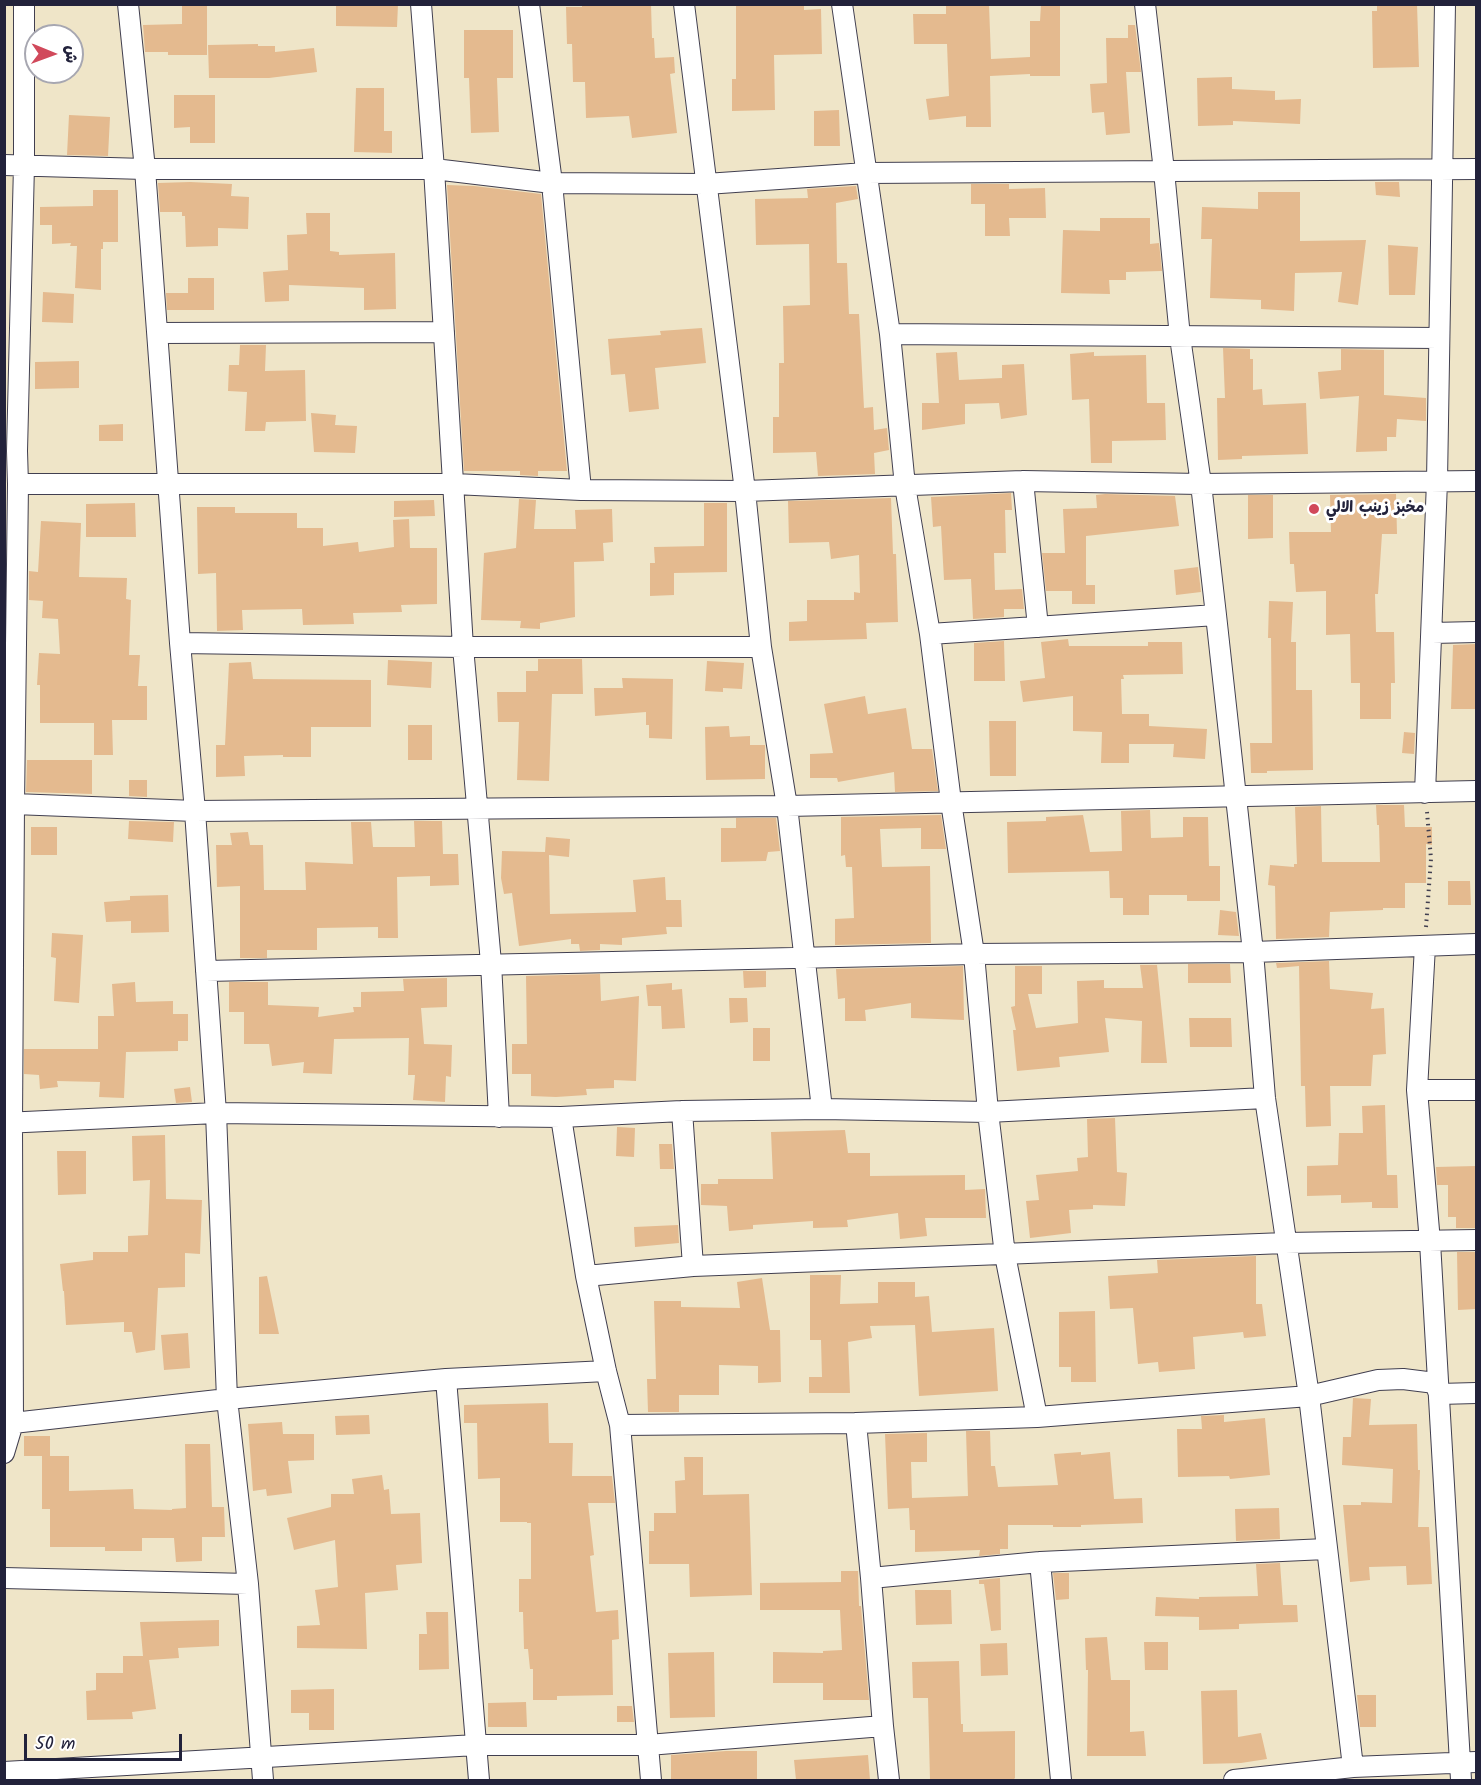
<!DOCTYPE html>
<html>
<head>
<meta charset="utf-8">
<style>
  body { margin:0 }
  #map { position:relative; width:1481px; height:1785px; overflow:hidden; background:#efe5c8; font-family:Kalam,"Playpen Sans Arabic",sans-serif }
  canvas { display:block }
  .frame { position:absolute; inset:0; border:6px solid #22223b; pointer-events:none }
  .north { position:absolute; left:24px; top:24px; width:60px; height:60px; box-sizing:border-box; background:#fff; border:2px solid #a7a7b1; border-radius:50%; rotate:91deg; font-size:16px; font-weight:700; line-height:24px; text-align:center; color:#22223b }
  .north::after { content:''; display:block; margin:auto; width:21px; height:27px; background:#d1495b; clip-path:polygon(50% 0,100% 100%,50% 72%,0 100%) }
  .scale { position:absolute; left:24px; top:1734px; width:158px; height:27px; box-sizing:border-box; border:3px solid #22223b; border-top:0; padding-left:8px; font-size:18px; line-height:21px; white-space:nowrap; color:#22223b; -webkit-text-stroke:4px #fff; paint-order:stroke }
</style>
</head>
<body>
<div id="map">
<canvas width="1481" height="1785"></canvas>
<div class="frame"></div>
<div class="north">ش</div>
<div class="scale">50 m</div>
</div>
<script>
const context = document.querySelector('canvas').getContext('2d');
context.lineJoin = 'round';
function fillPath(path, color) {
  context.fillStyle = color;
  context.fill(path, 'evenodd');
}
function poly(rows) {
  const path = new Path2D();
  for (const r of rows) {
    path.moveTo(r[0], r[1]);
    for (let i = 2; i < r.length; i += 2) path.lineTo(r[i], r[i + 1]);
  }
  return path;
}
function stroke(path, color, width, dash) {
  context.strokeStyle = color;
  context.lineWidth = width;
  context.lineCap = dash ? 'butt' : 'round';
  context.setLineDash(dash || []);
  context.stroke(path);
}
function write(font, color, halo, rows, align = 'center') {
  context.font = font + ' Kalam,"Playpen Sans Arabic",sans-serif';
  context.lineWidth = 6;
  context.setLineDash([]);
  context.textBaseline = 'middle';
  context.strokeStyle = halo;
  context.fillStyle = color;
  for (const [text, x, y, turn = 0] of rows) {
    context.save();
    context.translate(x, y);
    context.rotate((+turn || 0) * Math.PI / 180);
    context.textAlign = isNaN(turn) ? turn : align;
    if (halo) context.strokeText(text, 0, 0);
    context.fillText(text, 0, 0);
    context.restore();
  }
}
const building = poly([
  [182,4,207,4,207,55,168,55,168,52,145,52,143,25,182,24],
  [398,4,397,27,336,26,336,5],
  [582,4,651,4,652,38,654,38,655,58,674,57,675,73,670,74,677,133,632,138,629,116,586,118,585,82,573,82,572,44,567,44,566,7,582,7],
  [736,4,804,4,804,10,821,9,822,54,774,55,775,110,732,111,732,79,736,79],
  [946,4,989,4,991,59,1030,57,1030,21,1040,21,1041,4,1060,4,1060,76,1030,76,1030,74,990,76,991,127,966,127,966,116,929,120,926,99,949,96,947,44,914,44,913,14,946,14],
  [1377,4,1417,4,1419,67,1373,68,1372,11,1377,11],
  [1128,25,1135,25,1141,72,1126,72,1130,133,1106,135,1104,112,1092,113,1090,84,1107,83,1106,38,1128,38],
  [464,30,513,30,513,78,497,78,499,132,471,133,469,78,464,78],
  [258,44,258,46,275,46,275,52,314,48,317,72,269,78,209,78,208,45],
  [1232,77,1232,89,1275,91,1275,100,1301,99,1300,124,1233,121,1233,125,1198,126,1197,78],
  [356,88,384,88,384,131,392,131,392,153,354,152],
  [174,95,215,95,215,143,190,143,190,127,174,128],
  [839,110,840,146,814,146,814,111],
  [69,115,110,117,108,156,67,155],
  [190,182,232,184,231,196,249,197,248,229,218,228,218,246,186,247,185,216,182,216,182,212,160,212,158,183],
  [1375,182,1399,182,1400,197,1376,195],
  [971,184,1009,184,1009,189,1045,188,1046,218,1009,218,1010,236,985,236,985,204,971,204],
  [447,185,474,186,541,194,567,471,538,471,538,476,520,475,520,471,464,471],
  [856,186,858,199,836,203,837,263,847,263,849,314,859,314,864,408,873,407,874,430,887,428,889,450,874,453,875,474,818,476,816,452,773,453,773,417,779,417,779,363,784,363,783,306,810,305,809,244,756,245,755,199,808,198,807,189],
  [93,190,118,190,118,242,103,242,103,249,101,249,101,290,75,288,77,246,70,246,71,243,52,244,52,225,40,225,40,207,93,206],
  [1258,192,1300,192,1300,241,1366,240,1358,305,1338,302,1342,272,1295,273,1294,311,1261,309,1261,300,1210,298,1212,239,1201,239,1202,207,1258,209],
  [306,213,330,213,330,251,339,252,339,255,395,253,396,309,364,310,364,288,289,285,289,301,265,302,263,272,288,270,287,235,307,234],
  [1100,218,1150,218,1150,244,1159,243,1162,271,1126,272,1126,280,1109,280,1110,294,1061,293,1063,230,1100,231],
  [1388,245,1418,247,1415,295,1389,295],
  [188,278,214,278,214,310,167,310,166,293,188,293],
  [43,292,74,294,73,323,42,322],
  [702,328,706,363,655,368,659,409,629,412,625,374,611,375,608,339,661,335,660,331],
  [240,345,266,345,265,371,305,370,306,421,266,422,265,431,245,431,247,392,228,391,229,365,239,365],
  [1223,348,1250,349,1250,359,1253,359,1253,390,1262,389,1263,405,1306,403,1308,454,1242,456,1242,459,1218,460,1217,398,1225,398],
  [1341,349,1384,350,1384,395,1426,398,1426,421,1397,419,1396,437,1387,437,1387,451,1356,452,1359,396,1320,399,1318,372,1341,370],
  [957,352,959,380,1002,378,1002,365,1024,364,1027,415,1001,419,999,403,965,404,965,424,922,430,922,403,939,403,936,353],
  [1094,352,1094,356,1146,355,1147,403,1165,403,1166,440,1112,441,1112,463,1091,463,1089,399,1072,400,1070,354],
  [79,361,79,388,35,389,35,362],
  [311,413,336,415,335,425,357,426,355,453,314,452],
  [123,424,123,441,99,441,99,425],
  [1011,493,1012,510,1005,510,1006,553,994,553,995,590,1022,589,1024,609,1004,609,1004,617,973,619,971,579,944,580,941,526,933,527,931,497],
  [1105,494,1175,496,1179,526,1086,536,1086,585,1095,585,1095,604,1072,604,1072,591,1046,591,1042,553,1065,553,1063,509,1097,508,1096,495],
  [1396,494,1397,534,1382,534,1378,594,1375,594,1376,632,1394,632,1395,683,1391,683,1391,719,1360,719,1360,683,1351,683,1350,634,1326,635,1326,591,1296,592,1294,564,1290,564,1289,532,1331,532,1330,495],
  [1248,495,1273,495,1273,538,1248,539],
  [891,498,893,554,896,554,898,622,866,623,867,639,789,641,789,622,807,621,807,600,854,600,854,592,860,593,859,555,831,559,829,542,789,543,788,501],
  [519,499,536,500,534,529,576,529,575,510,612,509,613,542,603,543,604,561,574,562,575,617,540,623,540,629,520,628,521,621,481,620,484,553,516,548],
  [434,500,435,516,394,517,394,501],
  [135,503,136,537,86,537,86,504],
  [704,503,727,503,727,572,674,573,674,595,650,596,650,563,655,563,654,547,704,546],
  [197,507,235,507,235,513,297,513,297,528,323,528,323,546,358,542,359,552,394,547,393,520,409,519,410,548,437,548,437,604,401,605,402,612,353,613,354,624,303,625,302,609,242,610,243,630,217,631,216,573,198,574],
  [41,521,81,523,79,577,127,578,126,599,131,600,129,655,140,655,138,686,147,686,147,720,112,720,113,755,94,755,94,723,40,723,40,685,37,685,39,653,60,654,58,619,42,618,43,601,29,600,29,571,38,572],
  [1198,567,1201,592,1176,595,1174,570],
  [1269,601,1293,602,1291,642,1296,642,1296,690,1312,690,1313,770,1267,771,1267,773,1251,773,1250,743,1272,743,1271,638,1268,638],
  [1068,639,1069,646,1148,646,1148,642,1182,642,1183,674,1123,675,1124,679,1121,679,1122,714,1149,714,1149,726,1207,729,1205,759,1173,757,1174,744,1129,744,1129,763,1101,763,1102,732,1073,731,1073,696,1023,702,1020,681,1045,678,1041,642],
  [1004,641,1005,681,974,681,974,643],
  [1476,644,1476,709,1451,709,1453,645],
  [538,659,582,659,583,694,552,694,549,781,517,780,519,722,498,722,497,692,526,692,526,671,538,671],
  [388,660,432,662,431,688,387,685],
  [707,661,744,663,742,689,723,688,723,692,705,691],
  [251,662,253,679,371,680,371,727,311,727,311,757,283,757,283,755,244,756,245,776,216,777,216,745,225,745,229,663],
  [622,678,673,679,672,739,649,738,649,725,646,725,646,712,595,716,594,688,623,688],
  [865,696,868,714,906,708,912,749,932,749,938,791,895,792,894,772,838,782,837,778,810,778,810,754,833,753,824,704],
  [989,721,1016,721,1016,776,990,776],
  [408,725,432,725,432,760,408,760],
  [729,726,730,737,750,736,750,745,765,745,765,779,706,780,705,727],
  [1404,732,1415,733,1414,754,1402,753],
  [27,760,92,760,92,794,26,792],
  [129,780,147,780,147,797,129,796],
  [1376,805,1404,805,1405,827,1432,827,1432,845,1426,844,1426,883,1405,883,1405,908,1383,908,1383,910,1330,912,1329,937,1276,939,1275,886,1268,885,1270,865,1294,867,1294,864,1297,864,1295,807,1321,806,1322,862,1380,862,1379,825,1377,825],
  [1150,810,1151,838,1183,837,1183,817,1208,817,1209,866,1220,866,1220,901,1187,901,1187,895,1149,895,1149,915,1123,915,1123,898,1110,898,1109,871,1008,873,1007,822,1046,821,1046,817,1083,815,1090,852,1122,851,1121,811],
  [941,815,946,849,921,849,921,828,880,829,882,867,930,866,931,943,835,945,835,919,854,918,852,867,846,867,845,855,841,856,841,817],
  [736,818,776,818,780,851,768,852,766,861,721,862,721,828,736,828],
  [129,821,174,822,173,842,128,839],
  [414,821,442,821,443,854,458,854,459,885,430,886,430,876,397,877,398,938,378,938,378,927,317,928,317,950,267,950,267,958,240,958,240,886,217,887,216,845,232,845,230,833,248,832,250,845,263,845,264,890,306,890,305,862,353,864,351,822,371,822,373,847,415,847],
  [31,827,57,827,57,855,31,855],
  [546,837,570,839,569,857,549,855,550,914,636,912,633,880,665,877,666,900,681,900,682,927,666,927,667,934,622,938,622,945,600,944,600,950,580,951,579,944,571,944,571,939,519,946,512,893,504,894,501,878,502,851,545,852],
  [1448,881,1470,881,1471,905,1448,905],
  [168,895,169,932,131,933,131,921,106,922,104,902,130,900,130,896],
  [1220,910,1236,912,1239,936,1218,935],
  [52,933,83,935,79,1003,54,1001,56,958,51,957],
  [1329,961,1330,989,1373,993,1371,1009,1384,1008,1386,1054,1373,1055,1371,1086,1330,1086,1331,1126,1306,1127,1305,1086,1301,1086,1299,966,1277,968,1276,963],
  [1188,964,1230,964,1231,983,1188,983],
  [1140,965,1157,965,1167,1063,1141,1063,1142,1021,1105,1018,1109,1052,1059,1057,1060,1067,1017,1071,1013,1030,1016,1030,1011,1007,1015,1006,1015,966,1042,966,1042,994,1028,994,1036,1028,1078,1023,1077,981,1104,980,1104,988,1143,988],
  [963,966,964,1020,911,1018,911,1003,865,1010,866,1021,845,1021,845,998,838,999,836,969],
  [743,971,766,971,766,987,744,988],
  [600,974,601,1001,639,996,636,1081,614,1080,614,1088,586,1089,587,1095,556,1097,531,1096,531,1074,512,1074,512,1044,527,1044,526,976],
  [447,978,447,1007,421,1008,424,1044,452,1045,451,1077,446,1076,445,1102,413,1100,415,1075,408,1075,409,1038,334,1039,332,1074,303,1073,304,1062,272,1066,269,1044,244,1044,244,1012,229,1012,229,982,268,982,268,1005,319,1007,318,1017,354,1012,353,1007,361,1007,361,992,404,991,403,979],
  [135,982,136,1002,173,1001,173,1014,188,1014,188,1041,178,1041,178,1051,126,1052,124,1098,99,1097,100,1082,57,1081,58,1087,40,1089,39,1075,24,1074,24,1049,98,1049,98,1016,114,1016,112,984],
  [672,983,672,990,682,989,685,1028,662,1029,661,1006,648,1006,646,985],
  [729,998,747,998,748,1022,730,1023],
  [1189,1018,1231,1018,1232,1047,1190,1047],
  [753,1028,770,1028,770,1061,753,1061],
  [190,1087,192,1102,176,1103,174,1089],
  [1385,1105,1387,1175,1397,1175,1398,1208,1372,1208,1372,1202,1341,1203,1341,1195,1307,1196,1307,1166,1338,1165,1339,1133,1363,1133,1362,1106],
  [1115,1118,1117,1172,1127,1173,1125,1206,1093,1205,1093,1209,1069,1210,1071,1233,1030,1238,1026,1201,1039,1200,1036,1175,1078,1171,1077,1158,1088,1157,1087,1119],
  [617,1127,635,1128,634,1157,616,1156],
  [845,1130,848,1153,870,1153,870,1176,965,1175,965,1190,985,1189,986,1218,925,1218,927,1236,900,1239,898,1213,847,1220,848,1227,813,1228,813,1221,753,1225,753,1229,729,1231,727,1206,701,1205,701,1184,718,1184,718,1179,773,1179,771,1132],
  [165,1135,166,1199,202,1200,200,1254,185,1253,185,1287,158,1288,155,1350,136,1353,132,1332,124,1332,124,1322,66,1325,64,1291,63,1291,60,1264,93,1260,93,1252,128,1252,128,1236,148,1235,150,1180,133,1181,132,1136],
  [659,1144,672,1144,674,1169,660,1169],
  [57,1151,86,1151,86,1194,58,1195],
  [1476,1166,1476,1228,1456,1228,1456,1217,1448,1217,1448,1185,1437,1185,1436,1167],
  [678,1225,679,1243,635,1247,634,1227],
  [1457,1252,1476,1252,1476,1309,1458,1310],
  [1256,1256,1256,1304,1262,1304,1266,1336,1244,1338,1243,1332,1193,1337,1195,1369,1159,1372,1158,1362,1138,1364,1133,1308,1110,1309,1108,1276,1158,1273,1157,1260],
  [810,1275,841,1275,840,1304,878,1303,878,1282,915,1282,915,1297,929,1296,932,1332,994,1328,998,1391,919,1396,915,1325,870,1326,872,1338,848,1342,850,1393,809,1393,809,1377,822,1377,821,1340,810,1340],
  [267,1276,279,1334,259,1334,259,1277],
  [762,1278,770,1330,780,1330,781,1382,758,1383,758,1366,719,1365,719,1395,679,1395,679,1412,648,1412,647,1379,656,1379,654,1301,681,1301,681,1307,740,1308,737,1282],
  [1095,1311,1096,1382,1071,1382,1071,1367,1059,1367,1059,1312],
  [188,1333,190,1368,164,1370,161,1335],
  [1353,1398,1371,1399,1369,1425,1417,1424,1418,1470,1420,1470,1418,1527,1429,1527,1432,1584,1407,1585,1406,1566,1369,1567,1370,1580,1350,1582,1343,1505,1361,1505,1361,1502,1392,1503,1393,1469,1342,1465,1343,1437,1351,1437],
  [548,1403,549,1443,573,1443,572,1476,612,1476,615,1503,588,1503,594,1555,590,1556,596,1612,618,1610,619,1639,612,1640,613,1695,557,1696,557,1700,533,1700,533,1669,530,1669,528,1649,524,1649,523,1612,519,1612,519,1579,531,1579,531,1523,527,1523,527,1522,500,1522,500,1478,478,1479,477,1423,464,1423,464,1405],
  [369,1415,370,1434,336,1435,335,1416],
  [1224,1415,1224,1422,1265,1418,1270,1475,1230,1479,1229,1476,1178,1477,1177,1429,1202,1429,1201,1416],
  [282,1422,283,1434,314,1434,314,1460,288,1461,292,1493,267,1496,266,1489,253,1491,248,1424],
  [966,1431,990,1431,991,1466,995,1466,998,1487,1058,1485,1054,1454,1081,1452,1081,1455,1110,1452,1114,1499,1142,1498,1143,1523,1081,1525,1081,1527,1053,1527,1053,1525,1008,1525,1008,1549,1000,1549,1000,1554,979,1556,980,1550,915,1552,915,1530,910,1530,909,1508,888,1509,885,1434,927,1433,927,1462,911,1462,912,1498,968,1496],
  [24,1436,50,1436,50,1456,24,1456],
  [185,1444,210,1444,212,1507,224,1507,225,1537,202,1537,202,1561,176,1562,174,1538,142,1538,142,1551,105,1551,105,1547,50,1547,50,1509,42,1509,42,1456,69,1456,69,1491,133,1489,134,1509,172,1510,172,1509,186,1508],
  [684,1457,703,1457,703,1495,749,1494,752,1595,690,1597,689,1564,649,1564,649,1531,654,1531,654,1513,676,1513,675,1481,685,1480],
  [382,1475,384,1490,389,1489,391,1514,420,1513,422,1563,396,1565,398,1590,365,1593,367,1649,297,1648,297,1626,320,1625,315,1590,338,1587,335,1540,294,1550,287,1518,331,1507,331,1494,354,1494,352,1479],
  [1279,1508,1280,1539,1236,1541,1235,1509],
  [1280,1563,1283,1605,1297,1605,1298,1622,1239,1624,1239,1629,1199,1630,1199,1617,1155,1616,1156,1597,1199,1599,1199,1597,1258,1596,1256,1564],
  [841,1571,858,1571,859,1606,861,1606,869,1700,823,1700,823,1683,773,1683,773,1652,823,1653,823,1651,842,1650,840,1610,760,1610,760,1583,841,1582],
  [1053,1573,1069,1573,1069,1599,1056,1600],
  [1000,1578,1001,1630,991,1631,984,1584,979,1584,979,1580],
  [915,1590,951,1590,952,1624,916,1625],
  [426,1612,448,1612,449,1669,419,1670,419,1634,427,1634],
  [219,1620,219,1646,178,1648,179,1658,149,1660,156,1709,132,1712,133,1719,87,1720,86,1691,96,1690,96,1673,123,1673,123,1656,143,1656,140,1622],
  [1107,1637,1111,1680,1130,1680,1130,1732,1144,1731,1146,1756,1087,1756,1088,1670,1086,1670,1085,1638],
  [1144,1642,1168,1642,1168,1670,1145,1670],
  [1007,1643,1008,1675,981,1676,980,1644],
  [714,1652,715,1717,670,1718,668,1653],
  [959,1661,961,1724,963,1724,963,1732,1015,1731,1015,1778,1013,1780,930,1780,928,1698,913,1698,912,1662],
  [334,1689,334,1730,309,1730,309,1713,291,1713,291,1690],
  [1237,1690,1238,1737,1261,1733,1267,1759,1241,1763,1203,1764,1201,1691],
  [1357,1695,1376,1695,1376,1727,1360,1727],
  [526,1702,527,1727,488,1727,488,1703],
  [617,1706,632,1706,634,1722,617,1722],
  [726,1751,757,1751,757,1780,671,1780,671,1755],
  [868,1755,870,1780,796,1780,794,1760]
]);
const path = poly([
  [1426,927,1431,859,1427,812]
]);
const street = poly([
  [128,4,145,169,180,643,195,811,216,1113,227,1399,248,1584,263,1780],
  [421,4,434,169,463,647,491,963,499,1117],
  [529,4,552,183,581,490],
  [684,4,745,491,761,647,787,806,822,1109],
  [842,4,890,334,905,486,930,634,951,802,974,954,988,1112,1005,1255,1037,1417],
  [1145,4,1164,171,1180,337,1201,484,1216,615,1253,952,1265,1098,1309,1396,1353,1767],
  [4,165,145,169,434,169,552,183,706,184,866,173,1476,169],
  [158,333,444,332],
  [890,334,1439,338],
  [1023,481,1038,627],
  [18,484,454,484,581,490,745,491,1023,481,1201,484,1476,481],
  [1432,633,1476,632],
  [930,634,1216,615],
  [180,643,463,647,761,647],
  [1425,793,1437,481,1445,4],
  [14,804,195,811,787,806,1476,791],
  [1425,946,1417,1090,1430,1242,1461,1780],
  [206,971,974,954,1253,952,1476,944],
  [1417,1090,1476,1090],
  [682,1111,693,1266],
  [561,1117,586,1276,606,1371,620,1425,651,1780],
  [4,1123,216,1113,561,1117,682,1111,822,1109,988,1112,1265,1098],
  [586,1276,693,1266,1285,1243,1476,1240],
  [446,1379,479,1780],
  [13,1423,227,1399,446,1379,606,1371],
  [856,1423,871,1578,883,1726,889,1780],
  [620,1425,856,1423,1037,1417,1309,1396,1378,1380,1403,1379,1435,1383,1439,1394,1476,1393],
  [4,1453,13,1423,12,1123,14,804,18,484,17,451,24,165,24,4],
  [1040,1562,1061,1780],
  [4,1578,248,1584],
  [871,1578,1040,1562,1326,1549],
  [4,1772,476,1745,648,1745,883,1726],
  [1234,1780,1353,1767,1476,1762]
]);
const markers = [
  [1314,509,6,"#d1495b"]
];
const poiNames = [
  ["مخبز زينب الالي",1326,509]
];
fillPath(building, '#e4ba8f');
stroke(street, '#413f50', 22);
stroke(path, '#413f50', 4, [1.5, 4.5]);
stroke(street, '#fff', 20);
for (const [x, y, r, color] of markers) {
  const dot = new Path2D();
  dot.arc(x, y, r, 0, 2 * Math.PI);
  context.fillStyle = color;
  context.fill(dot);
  stroke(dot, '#fff', 2);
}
write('bold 15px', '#22223b', '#fff', poiNames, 'left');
</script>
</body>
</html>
